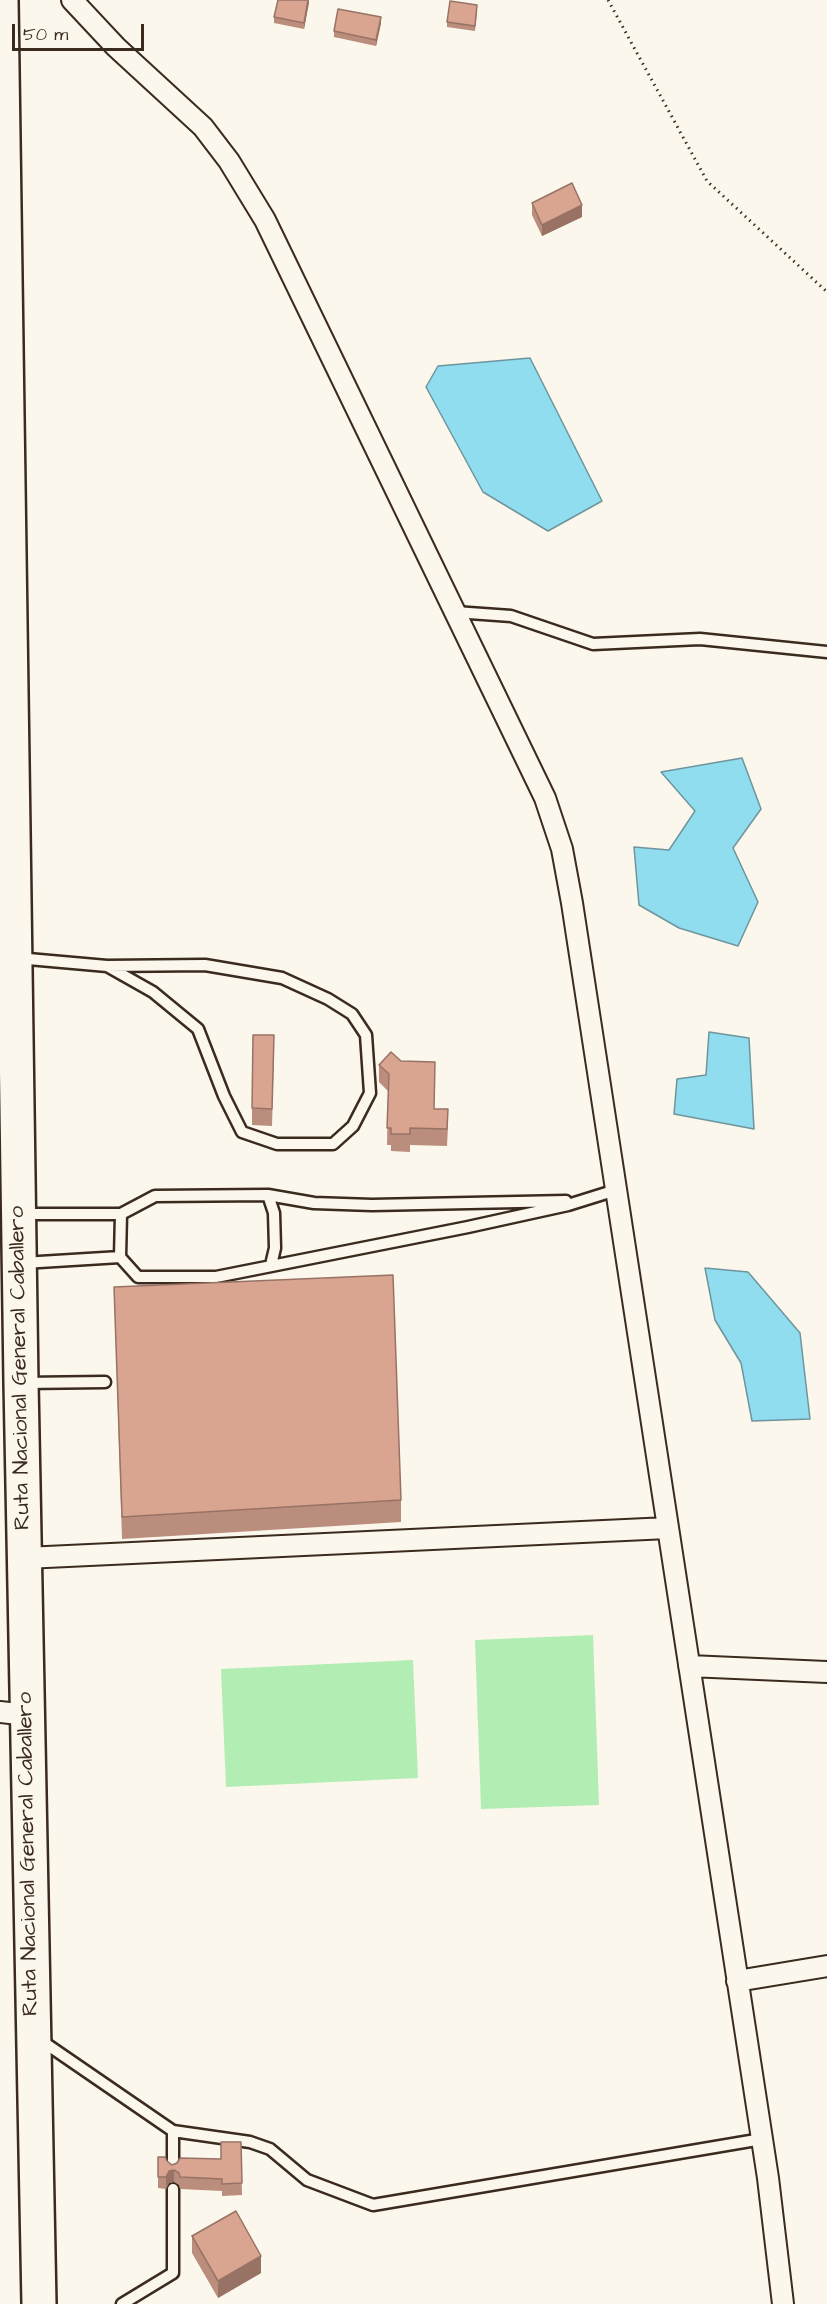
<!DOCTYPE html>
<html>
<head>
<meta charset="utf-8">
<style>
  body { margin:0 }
  #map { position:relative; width:827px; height:2304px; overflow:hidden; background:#fbf7ec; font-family:"Architects Daughter",sans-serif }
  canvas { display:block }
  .scale { position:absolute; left:12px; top:24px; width:132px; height:27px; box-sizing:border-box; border:3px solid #3b2a1e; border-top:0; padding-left:8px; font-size:18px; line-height:21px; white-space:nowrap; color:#3b2a1e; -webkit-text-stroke:4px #fbf7ec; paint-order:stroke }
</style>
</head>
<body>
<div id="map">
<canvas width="827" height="2304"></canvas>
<div class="scale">50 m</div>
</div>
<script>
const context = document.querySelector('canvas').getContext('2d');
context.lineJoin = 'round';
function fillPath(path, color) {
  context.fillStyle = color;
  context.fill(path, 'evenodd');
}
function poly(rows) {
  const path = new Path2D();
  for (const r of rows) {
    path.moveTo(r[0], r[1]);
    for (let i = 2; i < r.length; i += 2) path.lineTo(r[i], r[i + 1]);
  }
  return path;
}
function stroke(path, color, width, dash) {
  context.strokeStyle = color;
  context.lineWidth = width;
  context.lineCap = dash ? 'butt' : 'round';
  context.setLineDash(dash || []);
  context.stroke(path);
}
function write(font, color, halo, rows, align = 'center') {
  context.font = font + ' "Architects Daughter",sans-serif';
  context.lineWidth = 4.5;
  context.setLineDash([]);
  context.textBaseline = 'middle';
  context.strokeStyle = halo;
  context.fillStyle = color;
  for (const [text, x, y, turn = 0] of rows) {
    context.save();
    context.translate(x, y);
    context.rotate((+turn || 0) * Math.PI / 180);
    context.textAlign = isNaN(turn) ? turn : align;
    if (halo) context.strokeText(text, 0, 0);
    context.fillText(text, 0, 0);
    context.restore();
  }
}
const green = poly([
  [593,1635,599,1805,481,1809,475,1640],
  [413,1660,418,1778,226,1787,221,1669]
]);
const water = poly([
  [530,358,602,501,548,531,483,492,426,387,438,366,530,358],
  [742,758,761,809,733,848,758,902,738,946,679,928,639,905,634,847,669,850,695,811,661,772,742,758],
  [709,1032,749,1038,754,1129,674,1114,677,1079,706,1075,709,1032],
  [705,1268,748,1272,800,1333,810,1419,752,1421,741,1363,715,1320,705,1268]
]);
const path = poly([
  [608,0,707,181,827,292]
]);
const service = poly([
  [455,612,511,616,593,644,700,639,827,652],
  [17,958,107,966,153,992,198,1029,224,1096,242,1132,277,1144,333,1144,353,1126,370,1093,366,1035,352,1014,328,999,282,978,205,965,107,966],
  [268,1195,274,1213,275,1248,271,1265],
  [23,1214,121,1214,155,1196,268,1195,314,1203,372,1205,566,1201],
  [120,1257,121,1214],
  [23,1263,120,1257,138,1277,216,1277,468,1227,568,1205,616,1190],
  [24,1383,105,1382],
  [39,2039,173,2131,173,2169],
  [173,2131,250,2142,270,2149,307,2180,373,2205,762,2139],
  [122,2304,173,2273,173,2189]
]);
const minor = poly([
  [72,0,116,47,203,127,229,161,265,220,545,798,562,849,572,903,768,2178,783,2304],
  [25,1558,668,1528],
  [689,1666,827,1672],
  [0,1712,27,1715],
  [737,1981,827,1966]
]);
const trunk = poly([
  [1,0,21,1383,39,2304]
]);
const wall = poly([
  [309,0,304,29,274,23,274,17],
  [477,11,475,31,447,27,447,22],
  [381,23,376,46,334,37,334,31],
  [532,203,582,217,542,236,532,215],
  [274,1053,272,1126,252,1125,252,1108],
  [379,1065,434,1109,448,1127,447,1146,410,1145,410,1152,391,1151,391,1145,387,1145,388,1091,379,1082],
  [114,1287,401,1500,401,1522,122,1539],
  [241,2142,242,2195,222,2196,222,2191,180,2189,179,2185,174,2182,169,2183,166,2189,158,2188,158,2157,172,2165,221,2159],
  [192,2236,261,2273,218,2298,192,2253]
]);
const shadedWall = poly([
  [308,0,309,3,304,29,304,23],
  [381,17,381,23,376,46,376,40],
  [582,205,582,217,542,236,542,225],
  [174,2170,174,2182,169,2183,166,2189,166,2177,169,2171],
  [261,2256,261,2273,218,2298,218,2281]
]);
const building = poly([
  [278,0,308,0,304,23,274,17,278,0],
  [450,1,477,5,475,26,447,22,450,1],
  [338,9,381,17,376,40,334,31,338,9],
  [572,183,582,205,542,225,532,203,572,183],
  [253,1035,274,1035,272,1109,252,1108,253,1035],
  [391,1052,401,1061,435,1062,434,1109,448,1109,447,1129,410,1128,410,1134,391,1134,391,1128,387,1128,389,1074,379,1065,391,1052],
  [393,1275,401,1500,122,1517,114,1287,393,1275],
  [221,2142,241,2142,242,2183,222,2184,222,2179,180,2177,179,2173,174,2170,169,2171,166,2177,158,2177,158,2157,165,2157,167,2161,172,2165,177,2163,180,2158,221,2159,221,2142],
  [236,2211,261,2256,218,2281,192,2236,236,2211]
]);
const streetNames = [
  ["Ruta Nacional General Caballero",21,1368,-91],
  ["Ruta Nacional General Caballero",29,1854,-91]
];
fillPath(green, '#b2edb3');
fillPath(water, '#90ddf0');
stroke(water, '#6e959c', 1.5);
stroke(service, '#3b2a1e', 15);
stroke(minor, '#3b2a1e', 24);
stroke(trunk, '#3b2a1e', 38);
stroke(path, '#3b2a1e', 3, [1.5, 4.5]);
stroke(service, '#fbf7ec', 10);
stroke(minor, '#fbf7ec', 20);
stroke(trunk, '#fbf7ec', 33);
fillPath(wall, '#bb8d7c');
fillPath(shadedWall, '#987365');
fillPath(building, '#d9a490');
stroke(building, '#987365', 1.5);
write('22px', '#3b2a1e', '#fbf7ec', streetNames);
</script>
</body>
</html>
